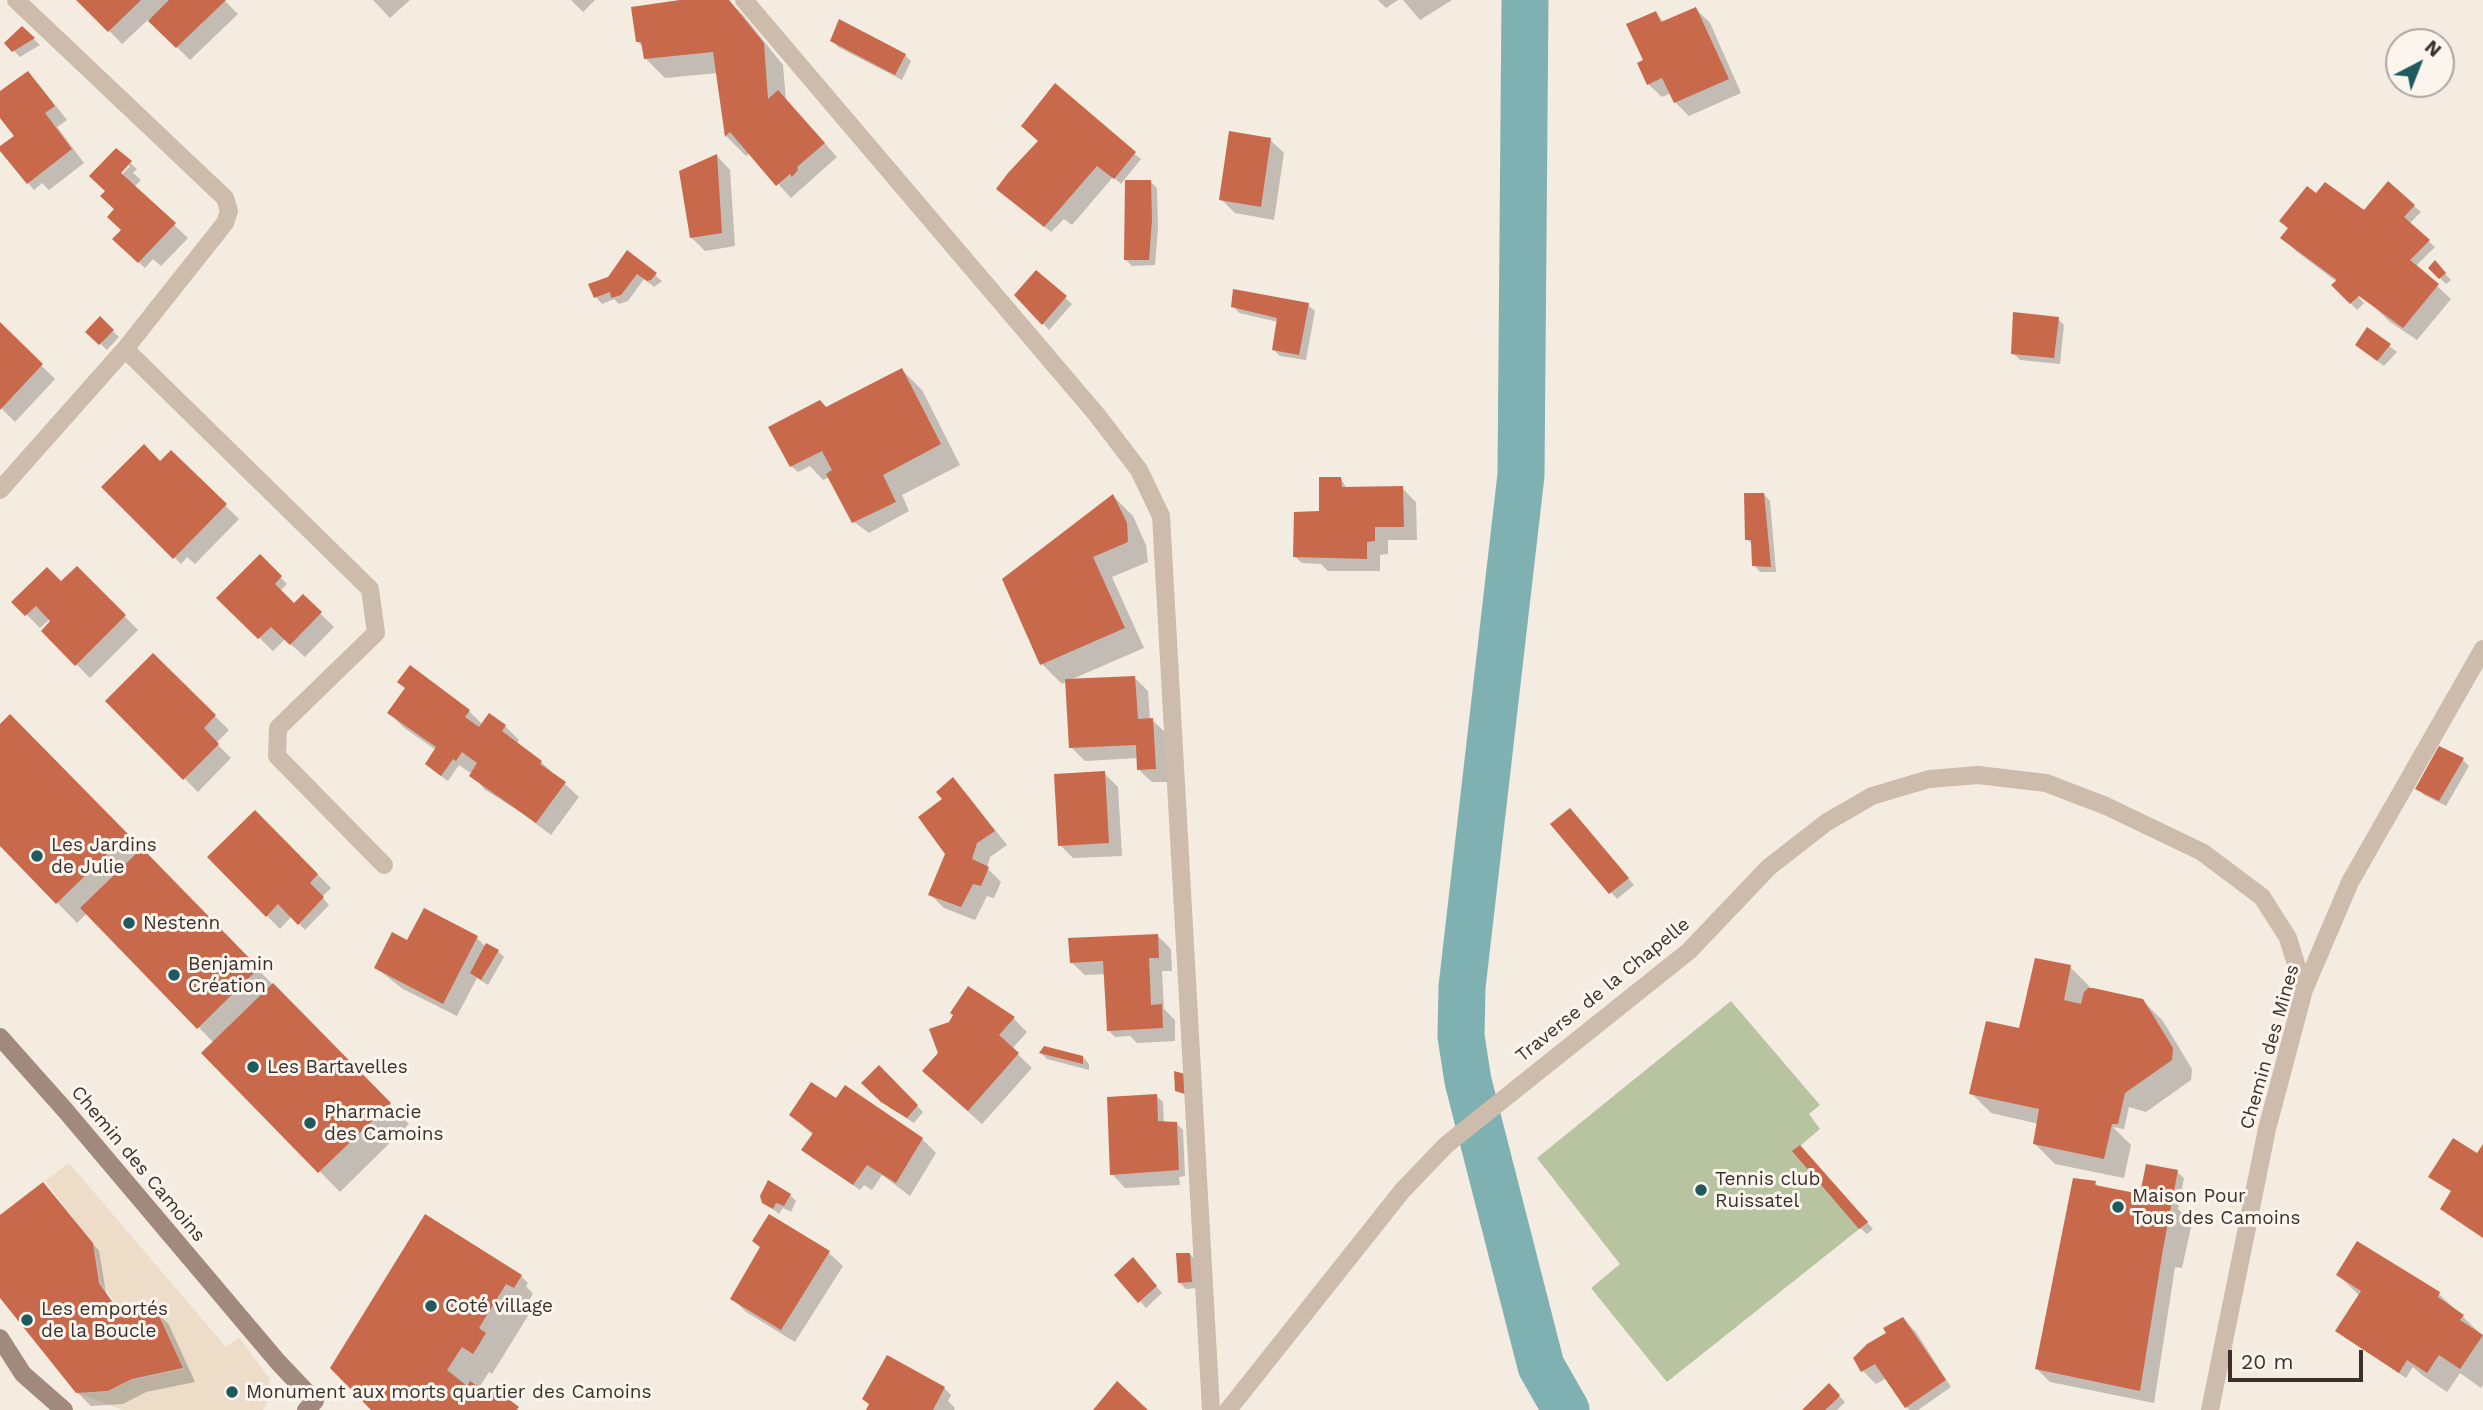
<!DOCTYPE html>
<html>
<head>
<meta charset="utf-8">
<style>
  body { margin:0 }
  #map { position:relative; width:2483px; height:1410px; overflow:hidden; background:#f4ebe1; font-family:"Work Sans",sans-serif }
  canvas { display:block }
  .north { position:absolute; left:2385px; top:28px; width:70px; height:70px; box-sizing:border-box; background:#fbf5ee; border:2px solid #aea6a0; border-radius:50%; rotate:42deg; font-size:19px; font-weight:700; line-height:28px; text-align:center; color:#3b302b }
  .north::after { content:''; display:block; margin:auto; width:24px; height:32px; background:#1f5a5e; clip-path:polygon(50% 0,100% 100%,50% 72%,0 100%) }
  .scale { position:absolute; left:2228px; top:1350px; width:135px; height:32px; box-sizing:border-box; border:4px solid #3b302b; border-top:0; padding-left:9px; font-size:21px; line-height:24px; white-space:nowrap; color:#3b302b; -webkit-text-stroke:5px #fbf5ee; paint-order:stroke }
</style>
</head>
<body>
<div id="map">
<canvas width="2483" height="1410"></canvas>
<div class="north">N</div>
<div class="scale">20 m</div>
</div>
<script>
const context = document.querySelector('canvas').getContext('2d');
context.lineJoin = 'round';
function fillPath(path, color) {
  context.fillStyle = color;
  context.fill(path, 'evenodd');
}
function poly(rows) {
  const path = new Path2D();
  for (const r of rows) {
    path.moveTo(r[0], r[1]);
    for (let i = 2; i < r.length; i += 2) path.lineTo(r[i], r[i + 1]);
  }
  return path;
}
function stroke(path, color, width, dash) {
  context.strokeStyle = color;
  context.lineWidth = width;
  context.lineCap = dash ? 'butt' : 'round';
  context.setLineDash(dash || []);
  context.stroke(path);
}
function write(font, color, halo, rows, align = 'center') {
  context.font = font + ' "Work Sans",sans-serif';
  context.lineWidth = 6;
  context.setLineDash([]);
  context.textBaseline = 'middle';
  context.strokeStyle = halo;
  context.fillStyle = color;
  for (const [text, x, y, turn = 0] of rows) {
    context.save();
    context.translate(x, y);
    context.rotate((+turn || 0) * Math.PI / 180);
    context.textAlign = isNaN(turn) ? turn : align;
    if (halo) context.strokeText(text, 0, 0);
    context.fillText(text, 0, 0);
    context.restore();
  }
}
const green = poly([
  [1731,1001,1820,1105,1809,1114,1820,1129,1800,1146,1868,1222,1667,1382,1591,1288,1620,1264,1537,1158]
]);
const plaza = poly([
  [69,1163,226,1347,239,1337,269,1378,271,1396,263,1410,123,1410,78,1393,108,1392,132,1380,184,1369,157,1308,117,1317,114,1301,101,1282,94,1244,45,1181]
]);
const shadow = poly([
  [79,0,224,0,238,14,190,60,149,19,122,44],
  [373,0,410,0,390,18],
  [571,0,595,0,583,12],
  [691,0,728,0,743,15,783,65,786,100,837,157,791,198,750,153,746,156,727,137,718,73,665,78,645,58,643,47,638,42],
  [1378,0,1398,0,1386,8],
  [1403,0,1452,0,1420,20],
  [1696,9,1710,23,1741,93,1689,116,1675,102,1671,93,1662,97,1648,84,1645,61,1655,13,1665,23],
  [22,28,40,45,20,57,14,51],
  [832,40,905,55,911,61,902,80,838,47],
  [28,73,41,87,67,120,57,127,84,163,49,190,42,183,34,190,0,149,16,136,0,115,0,93],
  [1270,140,1284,153,1274,220,1235,213,1221,199],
  [1039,142,1133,153,1141,159,1121,184,1113,177,1072,225,1064,219,1051,232,1005,195],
  [116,150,137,169,133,173,141,180,134,187,188,238,161,266,153,259,145,268,114,239,123,230,107,192],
  [127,164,130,166,117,181,114,179],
  [717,156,730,170,735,246,705,251,691,237],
  [1150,181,1157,188,1158,228,1155,265,1132,266,1126,260],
  [2388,184,2421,212,2409,224,2435,247,2417,265,2425,272,2423,273,2451,299,2417,340,2390,322,2347,281,2345,284,2364,303,2357,310,2333,285,2337,282,2296,251,2282,237,2289,229,2281,221,2316,195,2365,214],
  [627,253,662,281,654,287,644,279,628,301,619,304,614,299,602,304,596,297],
  [2435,263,2451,280,2446,284,2430,268],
  [1036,273,1072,304,1049,330,1017,295],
  [1308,305,1315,311,1306,360,1280,356,1273,349,1278,322,1239,313,1233,306],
  [100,319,119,337,107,350,88,332],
  [2058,319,2064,325,2060,364,2020,360,2013,353],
  [0,325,55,379,15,422,0,407],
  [2367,329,2397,352,2384,366,2357,345],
  [902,370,922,390,960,465,902,495,909,511,869,533,854,522,830,477,823,480,810,466,798,472,791,466,827,409],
  [171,453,239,519,195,564,187,557,181,564,104,487,160,463],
  [1341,479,1347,489,1402,488,1416,502,1417,540,1388,540,1388,554,1380,555,1380,571,1328,571,1321,564,1302,563,1295,557],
  [1764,494,1770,501,1776,572,1760,572,1754,565,1753,545,1747,539],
  [1113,496,1133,516,1146,545,1148,562,1112,577,1144,648,1070,680,1135,678,1148,691,1150,720,1152,720,1166,733,1169,782,1152,782,1138,769,1138,758,1085,761,1071,747,1067,681,1062,684,1042,664],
  [260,557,287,584,280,591,294,605,303,597,334,627,305,657,285,639,273,651,218,598],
  [77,568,138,630,90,678,59,647,51,618,40,628,14,602,61,584],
  [153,655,229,730,216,743,231,758,198,792,107,701],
  [469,711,483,725,505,726,519,740,516,744,541,762,579,797,551,835,519,811,484,789,472,774,459,765,448,781,433,770,427,764,436,750,403,727,390,713],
  [10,716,409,1124,340,1192,204,1053,214,1043,87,913,77,923,0,844,0,726],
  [2463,760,2469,766,2446,806,2424,795,2418,789],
  [1104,773,1118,787,1122,856,1073,858,1060,845],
  [953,780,966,793,1007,845,990,857,987,868,1001,882,994,898,987,896,975,920,944,908,930,894,947,854,944,800],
  [1576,817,1634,885,1617,899,1553,824],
  [284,840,331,888,322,897,329,905,305,930,292,916,280,929,209,857],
  [424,910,477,938,486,947,498,951,504,957,488,985,477,978,457,1016,403,989,376,968,407,943],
  [1157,935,1171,949,1172,971,1162,971,1164,1009,1175,1020,1175,1041,1137,1043,1130,1036,1115,1037,1109,1031,1105,974,1085,975,1071,962],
  [2070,967,2090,987,2090,990,2142,1000,2163,1021,2192,1069,2191,1080,2146,1112,2129,1107,2124,1129,2113,1127,2131,1145,2124,1178,2055,1164,2035,1144,2039,1124,1991,1113,1971,1093],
  [968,988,1014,1019,1027,1032,1012,1049,1032,1068,982,1124,938,1085,940,1053,950,1023],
  [1041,1053,1083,1057,1089,1064,1089,1070,1047,1059],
  [879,1068,923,1112,914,1123,890,1108,863,1083],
  [845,1088,922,1139,936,1153,910,1196,882,1175,872,1190,864,1185,860,1190,810,1156,813,1135,791,1115,836,1101],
  [1156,1096,1163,1102,1164,1124,1176,1123,1183,1130,1185,1176,1179,1177,1180,1185,1125,1188,1112,1174],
  [1806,1154,1873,1229,1867,1234,1860,1228],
  [2177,1172,2184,1178,2178,1209,2192,1223,2182,1268,2175,1267,2154,1403,2050,1382,2036,1368,2095,1183,2099,1187,2146,1197],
  [49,1190,99,1251,106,1293,126,1318,156,1311,169,1325,195,1382,146,1392,123,1404,91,1406,77,1392,0,1296,0,1218],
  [790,1195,796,1201,791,1212,783,1208,779,1214,764,1202],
  [769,1216,829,1253,843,1266,795,1342,746,1312,733,1299,761,1248],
  [425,1217,521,1276,528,1283,526,1286,533,1294,526,1305,531,1311,492,1374,489,1372,478,1389,497,1404,495,1391,519,1410,374,1410],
  [2358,1243,2439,1294,2483,1336,2483,1385,2481,1388,2460,1373,2447,1392,2422,1375,2413,1367,2406,1378,2344,1337,2360,1296,2338,1275],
  [1190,1254,1196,1261,1197,1288,1186,1289,1179,1282],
  [1139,1266,1162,1293,1146,1308,1117,1275],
  [1903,1319,1916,1332,1951,1387,1918,1410,1910,1410,1906,1407,1887,1378,1876,1384,1863,1371,1889,1333],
  [1829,1385,1845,1402,1837,1410,1805,1410],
  [944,1388,951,1395,948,1401,955,1408,954,1410,868,1410]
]);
const canal = poly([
  [1525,0,1521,475,1462,987,1461,1036,1468,1081,1541,1366,1566,1410]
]);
const building = poly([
  [76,0,141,0,108,32],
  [169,0,226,0,176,48,148,21],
  [680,0,729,0,764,43,768,99,778,90,825,143,797,167,798,170,792,177,790,174,776,186,730,132,725,137,713,52,644,59,641,42,636,42,631,7],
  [1696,7,1729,79,1674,103,1662,78,1647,85,1637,63,1643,60,1626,24,1656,11,1661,22],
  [839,19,906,54,895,75,830,41],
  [22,26,35,38,12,52,4,43],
  [28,71,55,106,45,113,72,149,27,184,0,151,0,146,14,136,0,118,0,91],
  [1055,83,1136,152,1114,179,1097,166,1044,227,996,189,1008,173,1038,141,1021,126],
  [1229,131,1271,138,1261,207,1219,200],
  [116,148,132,161,121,173,176,223,138,263,112,239,121,230,107,217,114,209,100,196,105,191,89,176],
  [717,154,722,233,690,238,679,171],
  [1125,180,1151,180,1152,220,1149,260,1124,260],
  [2388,181,2415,205,2404,217,2430,240,2410,260,2439,284,2403,328,2359,296,2350,304,2331,285,2337,280,2280,238,2288,228,2279,221,2307,186,2316,193,2325,182,2364,210],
  [627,250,657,273,651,280,647,281,637,274,621,295,611,298,610,292,594,298,588,284,608,277],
  [2435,260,2446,273,2439,279,2428,268],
  [1036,270,1067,296,1042,325,1014,295],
  [1233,289,1309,303,1299,355,1272,350,1277,318,1231,307],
  [2013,312,2059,317,2054,358,2011,354],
  [100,316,114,330,99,345,85,332],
  [0,322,43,364,0,410],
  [2367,327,2391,344,2377,361,2355,345],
  [902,368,941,444,883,475,896,502,852,523,826,474,832,470,822,451,790,467,768,427,820,400,826,407],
  [144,444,160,461,171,450,227,504,173,559,101,487],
  [1319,477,1341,477,1342,487,1403,486,1404,527,1375,527,1375,541,1367,542,1367,559,1293,557,1294,512,1319,511],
  [1744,493,1764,493,1771,567,1752,566,1751,540,1745,540],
  [1113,494,1127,523,1128,542,1093,557,1125,628,1040,665,1002,579],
  [260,554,282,576,275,584,294,603,303,594,322,612,290,645,271,627,258,639,216,598],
  [77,566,126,615,75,666,41,631,50,621,36,606,25,616,11,602,47,567,61,581],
  [153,653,216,715,204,728,219,744,183,780,105,701],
  [410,665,470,710,465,717,479,727,489,713,506,725,502,731,542,761,540,764,566,782,536,823,469,776,477,763,462,752,456,761,453,759,441,776,425,764,436,747,387,713,405,688,397,682],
  [1135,676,1138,719,1153,718,1156,769,1137,770,1136,745,1069,748,1065,679],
  [10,714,128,834,56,904,0,846,0,724],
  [2439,746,2464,758,2439,801,2415,789],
  [1105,771,1109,843,1058,846,1054,774],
  [953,777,995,831,977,843,972,859,989,867,981,886,973,884,961,907,928,895,945,854,918,817,942,799,936,792],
  [1570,808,1629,878,1609,894,1550,824],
  [255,810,318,874,310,883,324,897,298,925,278,904,266,917,207,857],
  [142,848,259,968,197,1029,80,908],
  [424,908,478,936,443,1004,374,968,392,932,407,940],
  [1158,934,1159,958,1149,958,1151,1005,1162,1004,1163,1028,1107,1031,1103,961,1070,963,1068,938],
  [486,943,499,950,481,980,470,973],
  [2035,958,2071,965,2064,1000,2081,1004,2084,992,2088,988,2093,988,2143,999,2173,1048,2172,1060,2125,1093,2118,1124,2112,1124,2104,1159,2033,1144,2039,1109,1969,1094,1986,1021,2019,1028],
  [273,983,391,1103,318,1173,201,1053],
  [968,986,1015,1017,999,1035,1019,1053,968,1111,922,1071,938,1053,929,1029,949,1022,953,1015,950,1013],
  [1044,1046,1083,1056,1083,1064,1039,1053],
  [879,1065,918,1105,907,1118,881,1102,861,1083],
  [1174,1071,1185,1074,1185,1094,1175,1091],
  [811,1082,836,1098,845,1085,923,1138,896,1183,867,1165,853,1185,801,1150,813,1133,789,1115],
  [1157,1094,1158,1121,1177,1122,1179,1170,1110,1175,1107,1097],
  [2453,1138,2477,1153,2483,1144,2483,1238,2440,1209,2451,1191,2428,1177],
  [1800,1145,1868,1222,1859,1229,1792,1151],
  [2146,1164,2178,1170,2163,1249,2140,1391,2035,1369,2073,1178,2096,1181,2095,1185,2140,1194],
  [768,1180,791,1194,784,1206,776,1203,773,1209,762,1203,760,1196],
  [43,1182,93,1243,99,1283,112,1302,117,1318,156,1309,183,1368,132,1379,108,1391,76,1393,0,1298,0,1215],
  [425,1214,522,1275,514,1288,506,1284,479,1328,486,1333,473,1354,462,1347,447,1370,467,1386,470,1381,489,1394,494,1388,519,1407,516,1410,371,1410,330,1368],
  [769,1214,830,1251,781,1330,730,1299,760,1247,752,1241],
  [2357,1241,2440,1292,2438,1297,2464,1315,2460,1320,2483,1335,2460,1369,2439,1355,2427,1373,2407,1360,2399,1373,2335,1331,2361,1291,2336,1275],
  [1176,1253,1190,1253,1192,1282,1178,1283],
  [1133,1257,1157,1286,1138,1303,1114,1275],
  [1903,1317,1946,1380,1905,1408,1875,1364,1861,1372,1853,1358,1867,1344,1886,1333,1883,1328],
  [887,1355,945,1387,933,1410,866,1410,869,1404,862,1399],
  [1117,1381,1148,1410,1093,1410],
  [1829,1383,1840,1395,1837,1399,1825,1410,1802,1410]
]);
const street = poly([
  [744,0,1097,415,1139,470,1161,516,1211,1410],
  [125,349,370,589,376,633,278,728,277,756,384,865],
  [0,490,125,349,225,223,229,211,225,198,16,0],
  [1228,1410,1402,1191,1446,1145,1689,951,1769,867,1827,822,1872,796,1929,779,1978,775,2046,783,2106,806,2202,852,2262,897,2288,938,2304,990],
  [2210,1410,2267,1129,2304,990,2350,882,2483,649]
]);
const secondary = poly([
  [0,1037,65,1110,278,1362,315,1401,306,1410],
  [0,1338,23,1374,64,1410]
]);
const markers = [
  [37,856,7,"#1f5a5e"],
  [129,923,7,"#1f5a5e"],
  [174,975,7,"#1f5a5e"],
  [253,1067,7,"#1f5a5e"],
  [310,1123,7,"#1f5a5e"],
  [1701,1190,7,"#1f5a5e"],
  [2118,1207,7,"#1f5a5e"],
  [431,1306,7,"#1f5a5e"],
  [27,1320,7,"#1f5a5e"],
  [232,1392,7,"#1f5a5e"]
];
const poiNames = [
  ["Les Jardins",51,845],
  ["de Julie",51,867],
  ["Nestenn",143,923],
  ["Benjamin",188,964],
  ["Création",188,986],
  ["Les Bartavelles",267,1067],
  ["Pharmacie",324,1112],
  ["des Camoins",324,1134],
  ["Tennis club",1715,1179],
  ["Ruissatel",1715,1201],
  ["Maison Pour",2132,1196],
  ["Tous des Camoins",2132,1218],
  ["Coté village",445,1306],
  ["Les emportés",41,1309],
  ["de la Boucle",41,1331],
  ["Monument aux morts quartier des Camoins",246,1392]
];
const streetNames = [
  ["Traverse de la Chapelle",1603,990,-39],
  ["Chemin des Mines",2270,1047,-74],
  ["Chemin des Camoins",138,1164,50]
];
fillPath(green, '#b8c4a0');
fillPath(plaza, '#ecdcc8');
fillPath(shadow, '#0003');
stroke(canal, '#7fb0b2', 47);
fillPath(building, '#c8694b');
stroke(street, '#cdbbac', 18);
stroke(secondary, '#a18a7d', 18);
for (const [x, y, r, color] of markers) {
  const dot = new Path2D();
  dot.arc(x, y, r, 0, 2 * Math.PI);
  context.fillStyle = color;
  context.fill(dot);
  stroke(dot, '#fbf5ee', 2.5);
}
write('19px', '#3b302b', '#fbf5ee', poiNames, 'left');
write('19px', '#3b302b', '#fbf5ee', streetNames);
</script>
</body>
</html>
